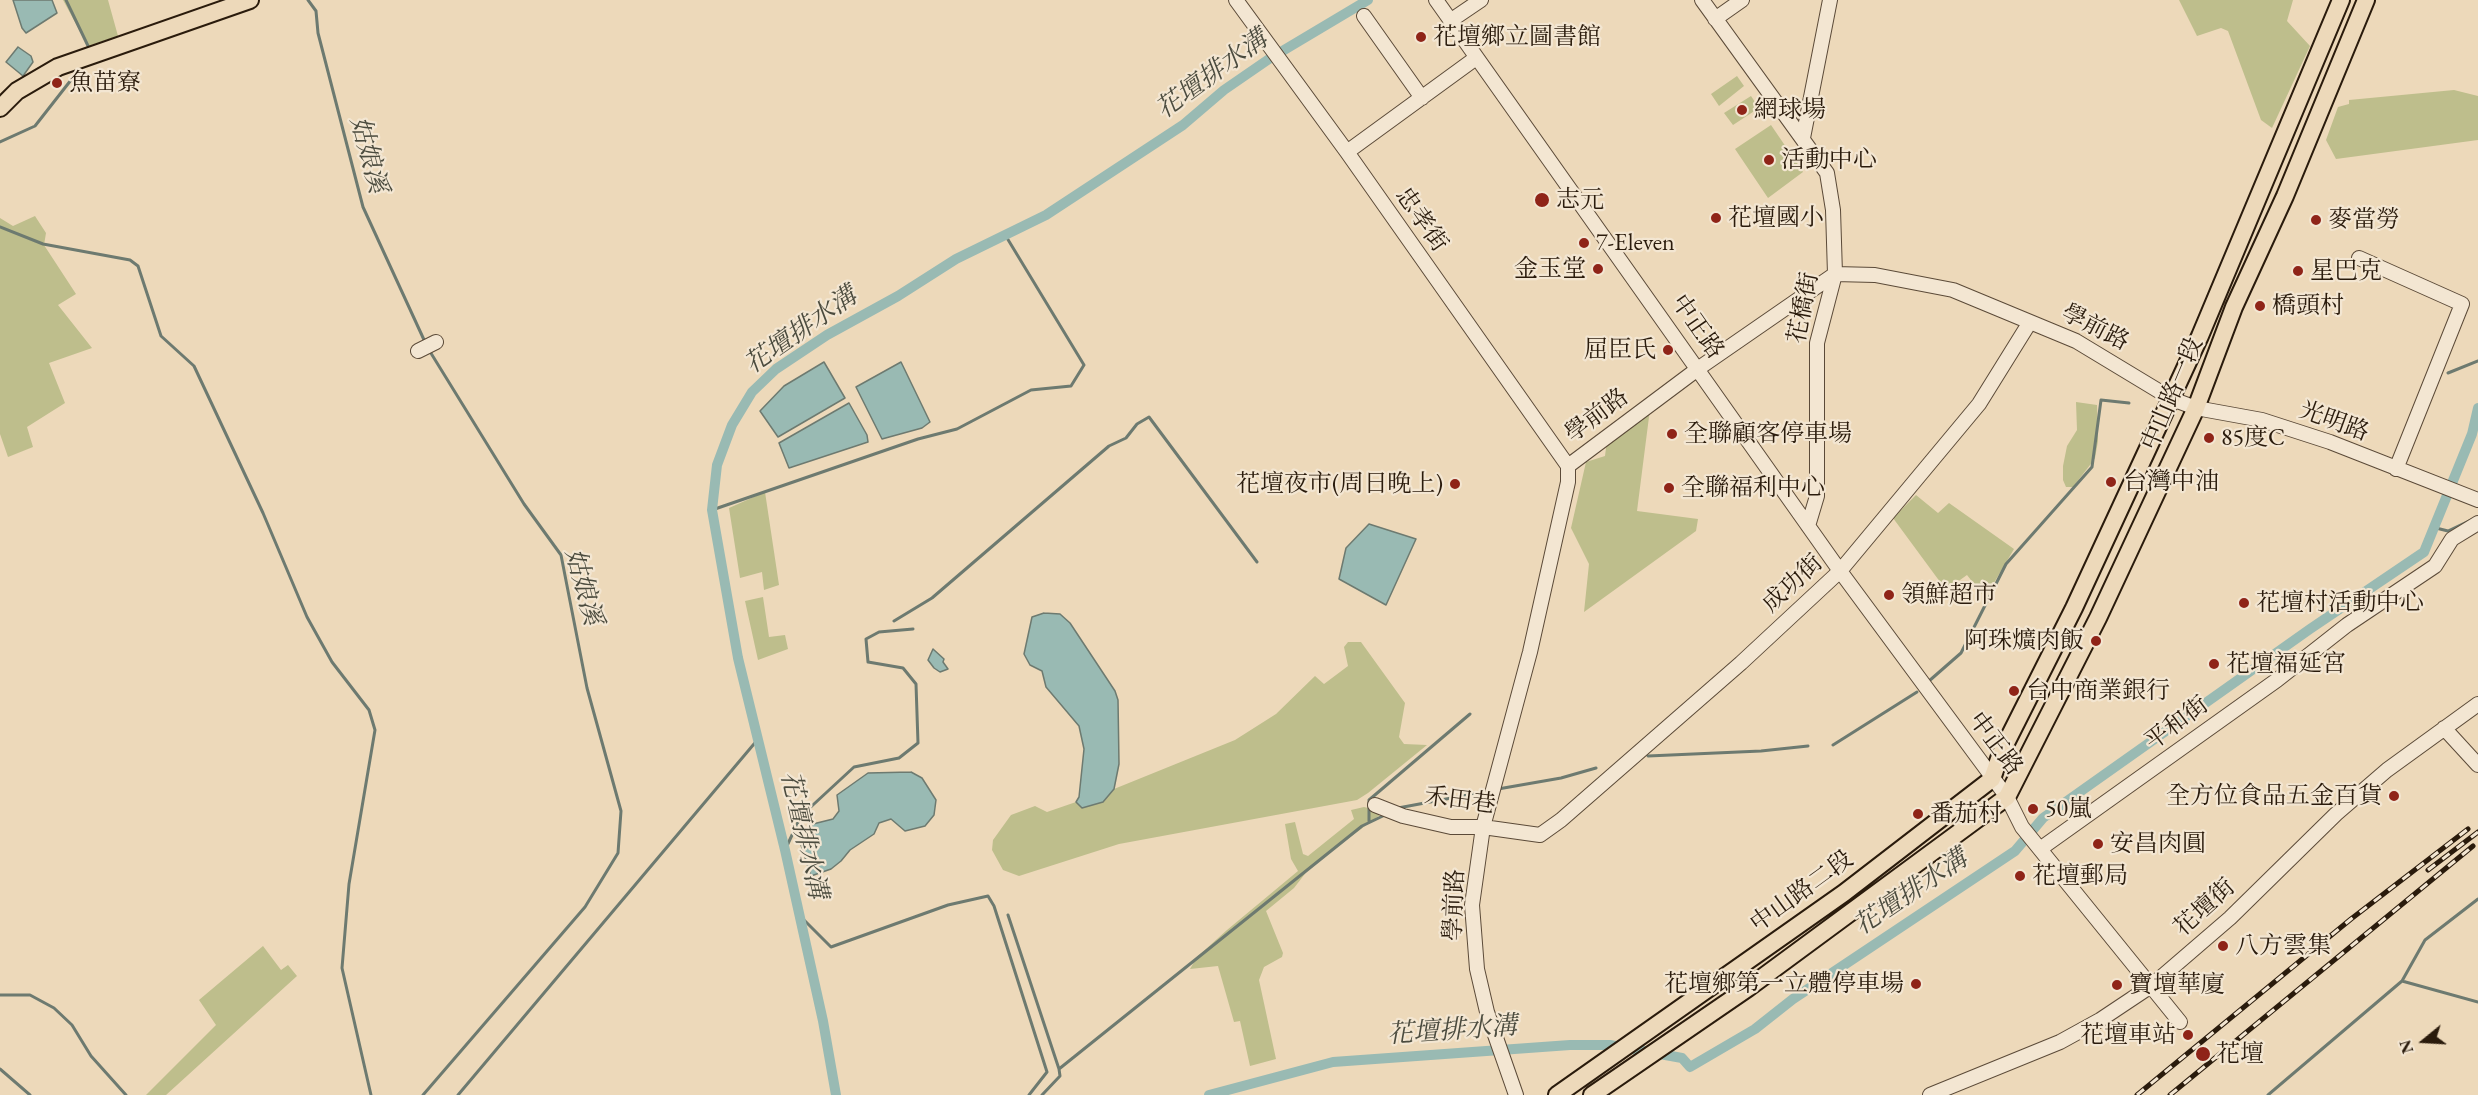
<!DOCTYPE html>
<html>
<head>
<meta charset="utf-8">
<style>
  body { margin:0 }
  #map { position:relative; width:2478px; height:1095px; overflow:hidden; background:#edd9ba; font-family:"EB Garamond",serif }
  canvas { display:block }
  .north { position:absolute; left:2394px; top:1011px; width:60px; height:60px; -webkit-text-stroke:4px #f3e6d2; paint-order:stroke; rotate:252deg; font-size:16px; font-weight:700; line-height:24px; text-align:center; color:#2a1b0c }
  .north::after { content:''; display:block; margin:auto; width:21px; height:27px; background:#2a1b0c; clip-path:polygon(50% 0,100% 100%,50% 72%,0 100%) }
</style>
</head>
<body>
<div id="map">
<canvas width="2478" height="1095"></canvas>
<div class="north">N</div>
</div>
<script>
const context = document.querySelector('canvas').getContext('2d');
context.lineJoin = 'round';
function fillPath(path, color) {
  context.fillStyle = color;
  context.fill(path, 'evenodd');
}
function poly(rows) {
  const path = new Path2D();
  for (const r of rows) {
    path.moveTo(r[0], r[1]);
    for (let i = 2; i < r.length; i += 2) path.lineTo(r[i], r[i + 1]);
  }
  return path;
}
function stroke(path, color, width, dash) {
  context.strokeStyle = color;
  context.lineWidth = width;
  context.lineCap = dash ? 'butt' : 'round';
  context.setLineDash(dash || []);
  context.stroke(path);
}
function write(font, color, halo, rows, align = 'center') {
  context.font = font + ' "EB Garamond","Noto Serif TC",serif';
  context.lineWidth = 4.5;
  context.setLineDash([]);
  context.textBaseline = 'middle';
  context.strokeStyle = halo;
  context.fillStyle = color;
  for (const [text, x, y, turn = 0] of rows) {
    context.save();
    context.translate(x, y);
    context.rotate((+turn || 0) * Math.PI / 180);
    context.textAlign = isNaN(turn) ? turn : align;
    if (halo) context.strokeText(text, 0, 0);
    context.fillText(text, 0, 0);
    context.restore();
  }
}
const green = poly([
  [63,0,108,0,118,36,88,46],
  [2179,0,2293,0,2287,21,2310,46,2272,128,2261,120,2228,31,2221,28,2197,36],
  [1737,76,1744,86,1719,106,1711,94],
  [2454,90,2478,96,2478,140,2336,159,2326,140,2338,107,2349,104,2349,100],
  [1751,96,1759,108,1733,125,1724,113],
  [1771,125,1803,172,1768,198,1735,149],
  [35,216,46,233,44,245,76,294,58,305,92,348,49,363,65,403,27,427,33,447,8,457,0,434,0,218,13,226],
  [2076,402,2097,405,2098,441,2095,458,2090,465,2073,487,2066,487,2063,480,2063,466,2067,446,2077,430],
  [1650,409,1637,511,1698,519,1696,531,1584,612,1589,564,1571,528,1586,462,1605,456,1607,440],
  [765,492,779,585,764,590,762,572,740,578,729,508],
  [1916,495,1938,513,1949,503,2014,549,1985,598,1967,575,1946,590,1893,518],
  [763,597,769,637,785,635,788,649,758,660,745,601],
  [1348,642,1361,642,1405,703,1399,737,1404,744,1427,745,1368,793,1357,800,1119,844,1019,876,1003,870,992,850,993,840,1011,815,1035,806,1047,812,1076,802,1082,808,1103,802,1114,789,1235,740,1276,714,1315,676,1324,684,1348,666,1344,647],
  [1364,807,1384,812,1311,866,1294,888,1266,911,1283,953,1282,957,1264,967,1259,980,1276,1059,1250,1066,1240,1021,1234,1022,1218,966,1190,969,1197,957,1227,930,1298,871,1291,859,1285,824,1295,822,1303,854,1308,856,1354,819,1351,810],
  [263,946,281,970,288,965,297,976,166,1095,146,1095,216,1025,199,1000]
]);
const water = poly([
  [13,0,52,0,57,13,26,33,22,28,13,0],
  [18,47,31,56,33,62,23,76,6,62,18,47],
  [824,362,845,398,778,437,760,411,784,386,824,362],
  [901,362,930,422,922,428,882,439,856,387,901,362],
  [849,403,867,435,868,442,789,468,779,443,849,403],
  [1369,524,1416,539,1386,605,1339,579,1346,548,1369,524],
  [1044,613,1060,614,1070,623,1115,691,1118,700,1119,764,1114,789,1103,802,1082,808,1076,802,1079,797,1084,749,1079,726,1046,687,1042,671,1030,665,1024,654,1032,617,1044,613],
  [933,649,944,659,943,662,948,669,940,672,934,668,928,660,933,649],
  [911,772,922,778,936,800,934,815,925,826,905,831,891,819,879,823,874,834,850,850,841,861,831,869,811,876,801,845,803,835,813,824,833,819,839,811,837,795,868,773,911,772]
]);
const stream = poly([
  [66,0,90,50],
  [308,0,316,11,318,33,363,207,425,342],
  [0,142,35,126,82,66],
  [0,227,43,244,130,260,138,266,161,336,194,366,263,513,307,617,332,662,369,710,375,730,349,884,342,968,371,1095],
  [2448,373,2478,361],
  [712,510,918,439,957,429,1031,390,1071,386,1084,365,1004,233],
  [2436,528,2448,531,2469,521],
  [894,621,932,598,1109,446,1126,438,1137,424,1149,417,1257,562],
  [1929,681,1961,653,2006,564,2092,467,2101,400,2129,403],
  [1833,745,1917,692],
  [1648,756,1761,751,1808,746],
  [1498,789,1561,778,1596,768],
  [1398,808,1489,791],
  [1369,821,1369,800,1470,714],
  [785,850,801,816,854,767,899,758,918,743,916,684,903,668,868,662,866,639,879,632,913,629],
  [799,915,831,947,948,905,988,896,994,906,1047,1072,1029,1095],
  [1008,915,1059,1069],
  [2402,981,2425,940,2478,899],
  [0,995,30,995,54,1008,72,1025,91,1056,126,1095],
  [0,1069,30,1095],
  [423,1095,585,907,618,853,621,811,587,688,561,555,524,504,429,350],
  [458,1095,759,738],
  [1042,1095,1060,1076,1059,1069,1362,826,1387,814],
  [2268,1095,2402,981,2478,1002]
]);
const canal = poly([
  [836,1095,823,1021,785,850,738,658,712,510,717,465,732,425,752,392,776,369,827,335,898,296,956,259,1046,215,1183,125,1224,90,1269,59,1368,0],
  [1209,1095,1333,1062,1570,1045,1610,1045,1682,1058,1690,1067,1755,1029,1793,999,2015,851,2043,818,2310,629,2424,552,2472,434,2478,408]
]);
const minor = poly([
  [1236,0,1347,152,1568,466],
  [1436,0,1840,571,2007,797,2022,827,2180,1022],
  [1702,0,1827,173,1833,210,1835,274,1817,343,1817,496,1808,526],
  [1364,16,1422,98],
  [1715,19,1742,0],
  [1450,21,1481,0],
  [1803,138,1830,0],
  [1347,152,1476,58],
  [2359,258,2462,304,2396,469],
  [418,351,436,342],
  [2444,728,2478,765],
  [1375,805,1403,816,1451,827,1483,827,1540,835,1561,820,1741,663,1840,571,1979,404,2030,322],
  [2040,849,2277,680,2347,625,2435,566,2452,539,2478,523],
  [1516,1095,1487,1012,1477,969,1472,905,1483,827,1530,652,1568,482,1568,466,1699,368,1835,274,1875,275,1953,290,2076,341,2172,399,2196,408,2262,420,2330,442,2478,500],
  [1930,1095,2060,1042,2100,1020,2151,986,2230,918,2336,814,2387,770,2478,704]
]);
const major = poly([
  [0,108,17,91,58,67,250,0],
  [1557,1095,1844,893,1992,779,2001,753,2074,608,2200,336,2341,0],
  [1592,1095,1748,988,2007,797,2098,618,2196,408,2234,307,2285,196,2366,0]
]);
const rail = poly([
  [2428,870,2478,832],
  [2137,1095,2351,919,2468,829],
  [2170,1095,2473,846]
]);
const markers = [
  [1421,37,6,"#8f2418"],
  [57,83,6,"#8f2418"],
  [1742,110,6,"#8f2418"],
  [1769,160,6,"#8f2418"],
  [1542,200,8,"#8f2418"],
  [1716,218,6,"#8f2418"],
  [2316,220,6,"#8f2418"],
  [1584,243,6,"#8f2418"],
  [1598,269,6,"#8f2418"],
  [2298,271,6,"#8f2418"],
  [2260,306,6,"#8f2418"],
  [1668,350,6,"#8f2418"],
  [1672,434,6,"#8f2418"],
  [2209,438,6,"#8f2418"],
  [2111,482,6,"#8f2418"],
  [1455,484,6,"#8f2418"],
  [1669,488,6,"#8f2418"],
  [1889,595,6,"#8f2418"],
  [2244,603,6,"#8f2418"],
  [2096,641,6,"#8f2418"],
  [2214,664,6,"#8f2418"],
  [2014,691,6,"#8f2418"],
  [2394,796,6,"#8f2418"],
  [2033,809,6,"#8f2418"],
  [1918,814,6,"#8f2418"],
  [2098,844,6,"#8f2418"],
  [2020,876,6,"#8f2418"],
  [2223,946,6,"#8f2418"],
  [1916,984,6,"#8f2418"],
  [2117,985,6,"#8f2418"],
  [2188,1035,6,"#8f2418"],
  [2203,1054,8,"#8f2418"]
];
const poiNames = [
  ["花壇鄉立圖書館",1433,37],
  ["魚苗寮",69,83],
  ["網球場",1754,110],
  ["活動中心",1781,160],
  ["志元",1556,200],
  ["花壇國小",1728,218],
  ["麥當勞",2328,220],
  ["7-Eleven",1596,243],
  ["金玉堂",1586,269,"right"],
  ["星巴克",2310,271],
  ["橋頭村",2272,306],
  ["屈臣氏",1656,350,"right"],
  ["全聯顧客停車場",1684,434],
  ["85度C",2221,438],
  ["台灣中油",2123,482],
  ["花壇夜市(周日晚上)",1443,484,"right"],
  ["全聯福利中心",1681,488],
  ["領鮮超市",1901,595],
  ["花壇村活動中心",2256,603],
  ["阿珠爌肉飯",2084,641,"right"],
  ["花壇福延宮",2226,664],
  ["台中商業銀行",2026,691],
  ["全方位食品五金百貨",2382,796,"right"],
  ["50嵐",2045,809],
  ["番茄村",1930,814],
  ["安昌肉圓",2110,844],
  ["花壇郵局",2032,876],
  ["八方雲集",2235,946],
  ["花壇鄉第一立體停車場",1904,984,"right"],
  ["寶壇華廈",2129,985],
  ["花壇車站",2176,1035,"right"],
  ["花壇",2216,1054]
];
const streetNames = [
  ["忠孝街",1421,220,55],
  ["花橋街",1804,308,-79],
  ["中正路",1697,327,55],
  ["學前路",2095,328,27],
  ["中山路一段",2173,394,-67],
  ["學前路",1597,416,-37],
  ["光明路",2334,422,20],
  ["成功街",1793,584,-43],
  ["平和街",2177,724,-37],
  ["中正路",1995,744,53],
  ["禾田巷",1460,801,7],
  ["中山路二段",1802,892,-36],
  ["學前路",1455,905,-88],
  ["花壇街",2205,908,-42]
];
const waterNames = [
  ["花壇排水溝",1212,75,-36],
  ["姑娘溪",368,155,75],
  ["花壇排水溝",801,331,-35],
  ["姑娘溪",583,587,75],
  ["花壇排水溝",803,835,77],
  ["花壇排水溝",1911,893,-34],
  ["花壇排水溝",1452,1031,-4]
];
fillPath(green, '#bebe8c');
fillPath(water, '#99bab3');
stroke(water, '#6d7a70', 1.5);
stroke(stream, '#6d7a70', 3);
stroke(canal, '#99bab3', 10);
stroke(minor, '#5b4a38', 16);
stroke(major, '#2a1b0c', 20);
stroke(minor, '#f3e6d2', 14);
stroke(major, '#edd9ba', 16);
stroke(rail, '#2a1b0c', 5);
stroke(rail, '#f3e6d2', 3, [9]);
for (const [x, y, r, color] of markers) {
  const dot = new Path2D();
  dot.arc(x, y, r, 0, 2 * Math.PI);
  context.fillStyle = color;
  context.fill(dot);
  stroke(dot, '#f3e6d2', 2);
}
write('24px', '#2a1b0c', '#f3e6d2', poiNames, 'left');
write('24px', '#2a1b0c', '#f3e6d2', streetNames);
write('italic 26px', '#4b4b3e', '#f3e6d2', waterNames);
</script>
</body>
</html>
